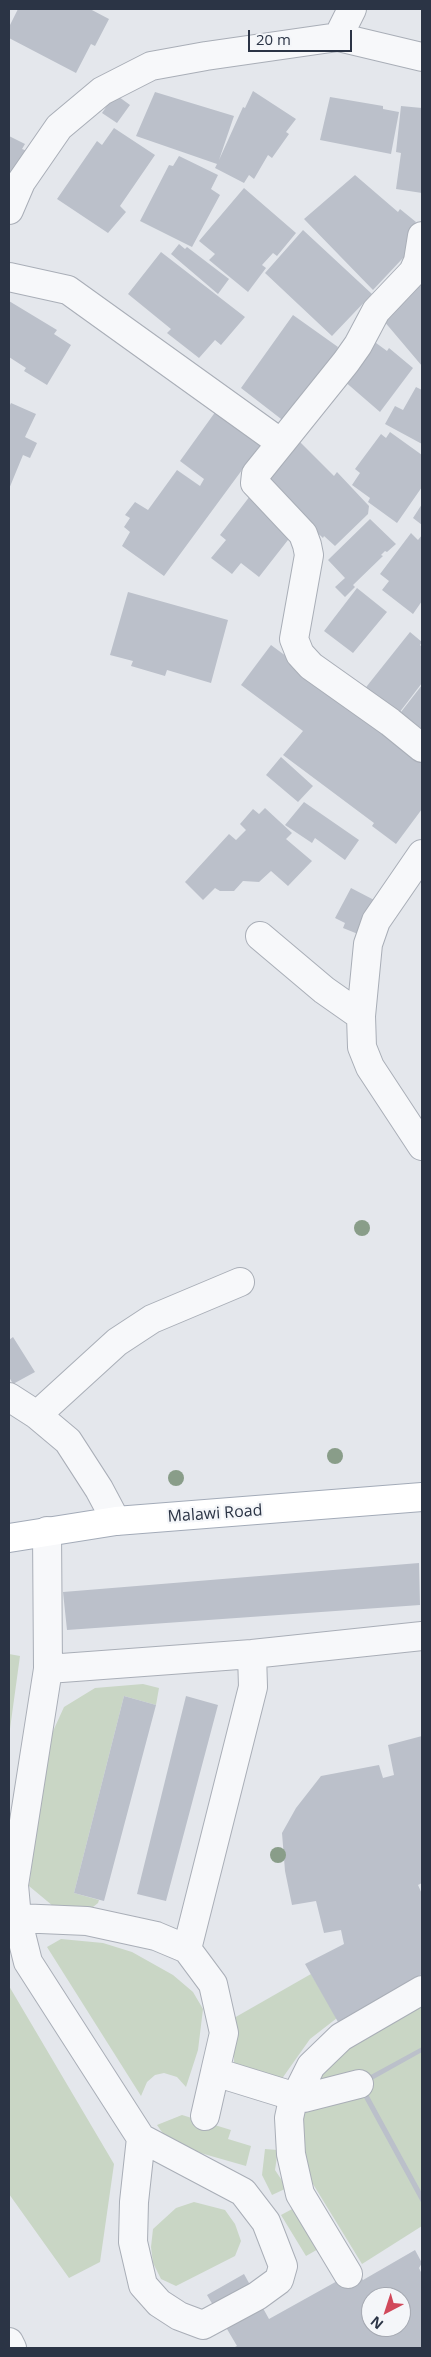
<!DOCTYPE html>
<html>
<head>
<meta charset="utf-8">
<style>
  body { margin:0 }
  #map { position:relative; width:431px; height:2357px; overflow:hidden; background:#e4e7ec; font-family:"Open Sans",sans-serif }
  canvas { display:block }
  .frame { position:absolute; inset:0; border:10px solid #2b3445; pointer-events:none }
  .north { position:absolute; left:361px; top:2287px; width:50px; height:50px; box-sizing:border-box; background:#f4f6f9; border:1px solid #a4a8b1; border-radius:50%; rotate:220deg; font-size:14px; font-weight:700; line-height:20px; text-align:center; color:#2b3445 }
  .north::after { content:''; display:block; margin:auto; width:18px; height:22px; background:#d1495b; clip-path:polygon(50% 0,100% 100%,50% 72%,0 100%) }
  .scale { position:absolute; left:248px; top:30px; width:104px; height:22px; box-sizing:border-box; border:2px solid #2b3445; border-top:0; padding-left:6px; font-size:15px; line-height:18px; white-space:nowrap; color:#2b3445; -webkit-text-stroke:4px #f4f6f9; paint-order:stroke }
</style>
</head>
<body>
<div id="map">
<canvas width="431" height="2357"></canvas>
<div class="frame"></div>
<div class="north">N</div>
<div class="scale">20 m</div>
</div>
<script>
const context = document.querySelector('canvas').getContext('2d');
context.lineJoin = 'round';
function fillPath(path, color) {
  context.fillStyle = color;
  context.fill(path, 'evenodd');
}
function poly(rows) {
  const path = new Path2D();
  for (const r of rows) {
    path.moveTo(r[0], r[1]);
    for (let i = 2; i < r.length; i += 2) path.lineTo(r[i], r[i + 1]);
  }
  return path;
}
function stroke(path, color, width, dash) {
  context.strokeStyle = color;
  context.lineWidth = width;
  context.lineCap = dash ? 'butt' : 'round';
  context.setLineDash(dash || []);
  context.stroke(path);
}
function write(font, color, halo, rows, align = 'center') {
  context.font = font + ' "Open Sans",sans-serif';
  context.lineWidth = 4.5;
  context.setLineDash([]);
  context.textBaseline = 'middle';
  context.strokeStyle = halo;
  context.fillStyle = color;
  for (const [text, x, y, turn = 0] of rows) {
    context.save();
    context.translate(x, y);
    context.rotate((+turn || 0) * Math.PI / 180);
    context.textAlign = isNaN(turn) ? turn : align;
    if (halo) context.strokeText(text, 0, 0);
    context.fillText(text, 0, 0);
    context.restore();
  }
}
const green = poly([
  [9,1654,20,1656,9,1736],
  [143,1684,159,1688,156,1705,124,1696,74,1893,99,1900,98,1903,93,1907,53,1906,29,1886,49,1740,64,1707,95,1688],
  [61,1939,103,1943,132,1952,173,1975,193,1992,203,2009,198,2050,186,2087,177,2077,164,2073,155,2075,147,2082,141,2096,47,1947],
  [311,1974,337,2018,310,2039,281,2080,234,2068,234,2018],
  [9,1986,114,2164,100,2262,69,2278,9,2194],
  [422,2002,422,2226,362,2264,305,2171,301,2119,308,2101,329,2060],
  [182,2115,231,2130,228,2139,251,2146,246,2166,183,2148,164,2135,157,2125],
  [265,2149,278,2150,275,2170,287,2188,272,2195,262,2175],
  [194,2202,225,2210,235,2224,241,2241,235,2256,176,2286,161,2279,153,2263,151,2247,153,2229,176,2208],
  [296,2207,320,2248,306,2256,281,2215]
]);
const building = poly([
  [18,9,90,9,109,19,95,46,91,44,76,73,9,38,9,27],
  [253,91,296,119,286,132,289,134,272,158,268,155,254,179,249,175,244,183,215,168,217,164,136,136,155,92,234,116,219,160,243,107,245,108],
  [115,94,130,105,117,123,102,113],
  [330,97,383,106,383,109,399,112,391,154,320,140],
  [401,106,422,108,422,193,396,189,401,153,396,152],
  [114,128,155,155,120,206,126,212,108,233,57,199,97,141,102,145],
  [9,136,25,144,22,149,27,151,9,190],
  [179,156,218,175,211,189,220,195,192,247,140,221,169,165,173,166],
  [355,175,398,212,400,209,416,222,414,225,418,228,418,242,373,290,304,219],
  [244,188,296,233,277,256,273,253,262,265,266,268,248,292,209,260,215,254,199,241],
  [303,230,372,294,332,336,265,273],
  [179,244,185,249,187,247,229,279,218,294,171,254],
  [161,252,245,317,221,345,215,340,199,358,167,333,171,329,128,294],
  [422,282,422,366,378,314],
  [9,301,57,330,54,334,71,345,47,385,24,371,26,368,9,357],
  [293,315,338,347,336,351,341,354,285,422,241,388],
  [372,340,387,351,389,348,413,368,380,412,343,380],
  [416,387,422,390,422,444,385,424,395,406,403,410],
  [11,403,36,414,25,437,37,443,30,458,23,455,9,489,9,407],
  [221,404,267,436,164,576,122,546,130,532,124,527,130,518,125,515,135,502,148,510,177,470,200,486,204,479,180,461],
  [390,432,422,455,422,487,397,523,368,502,370,498,352,485,360,473,355,469,381,434,386,438],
  [298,440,334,476,337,472,369,506,368,514,335,546,324,536,323,538,260,480],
  [250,496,295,531,259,577,241,563,232,574,211,558,226,540,220,535],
  [422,504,422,525,413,518],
  [370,519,396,544,387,552,385,551,381,555,383,556,353,585,355,587,345,597,335,587,345,578,328,560],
  [411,533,418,540,422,535,422,601,413,614,382,590,389,581,380,574],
  [357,588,387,612,353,653,324,631],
  [128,592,228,620,211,683,167,670,165,676,131,666,133,661,110,655],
  [410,632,422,642,420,645,422,647,422,683,399,713,363,691],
  [271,645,422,757,422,809,396,844,372,826,374,823,283,755,303,731,241,685],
  [422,685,422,729,401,712],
  [281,757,313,786,298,802,266,775],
  [304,802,359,840,345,860,315,838,312,843,285,825],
  [265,808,292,833,286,839,312,861,288,886,271,871,259,882,243,881,234,891,220,891,215,888,203,900,185,882,229,834,236,840,246,830,240,824,253,809,259,814],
  [351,888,376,901,358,934,343,928,345,923,335,918],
  [13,1337,35,1372,13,1384,9,1377,9,1340],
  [419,1563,420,1605,67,1630,63,1592],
  [124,1696,156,1705,104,1901,74,1893],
  [186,1696,218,1705,166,1901,137,1894],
  [422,1736,422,1883,418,1885,422,1894,422,1974,338,2022,305,1964,344,1944,341,1930,324,1933,316,1901,292,1905,285,1871,282,1833,296,1808,321,1776,379,1765,383,1778,394,1775,388,1745],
  [422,2047,422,2052,363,2085,422,2193,422,2204,356,2083],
  [415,2250,422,2263,419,2268,422,2274,422,2348,233,2348,237,2346,207,2295,244,2274,269,2319,357,2270,363,2280],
  [371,2297,401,2297,401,2327,371,2327]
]);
const minor = poly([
  [338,37,352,9],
  [9,210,21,182,59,127,102,91,151,66,206,56,338,37,422,57],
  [9,277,68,290,281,443,256,474,255,483,303,534,307,545,309,555,294,639,300,654,311,666,390,722,422,748],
  [281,443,346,362,358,345,376,311,413,272,418,261,422,236],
  [422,854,376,921,368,944,361,1016,362,1047,370,1067,422,1146],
  [260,936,324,990,361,1016],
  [9,1397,37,1415,68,1441,99,1489,116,1521],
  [37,1415,117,1342,152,1319,240,1282],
  [47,1531,48,1669,14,1885,17,1918,28,1962,141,2138,243,2192,266,2222,283,2266,279,2280,257,2296,203,2325,179,2316,159,2303,143,2285,133,2242,134,2202,141,2138],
  [48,1669,252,1654,422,1636],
  [17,1918,87,1921,156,1936,187,1949,213,1984,224,2033,215,2072,283,2093],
  [187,1949,253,1687,252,1654],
  [304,2098,359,2084],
  [205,2116,215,2072],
  [348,2274,300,2194,291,2154,289,2118,292,2104,311,2066,341,2037,422,1990],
  [9,2342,12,2348]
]);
const major = poly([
  [9,1538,116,1521,422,1497]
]);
const trees = [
  [362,1228],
  [335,1456],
  [176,1478],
  [278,1855]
];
const streetNames = [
  ["Malawi Road",215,1514,-4]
];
fillPath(green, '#c9d6c5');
fillPath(building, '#bbc0ca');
stroke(minor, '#a9aeb7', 30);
stroke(major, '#a3abb8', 30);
stroke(minor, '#f7f8fa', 28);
stroke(major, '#fff', 28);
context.fillStyle = '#899d89';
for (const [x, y] of trees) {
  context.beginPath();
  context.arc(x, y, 8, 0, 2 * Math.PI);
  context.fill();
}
write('16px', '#2b3445', '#f4f6f9', streetNames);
</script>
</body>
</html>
